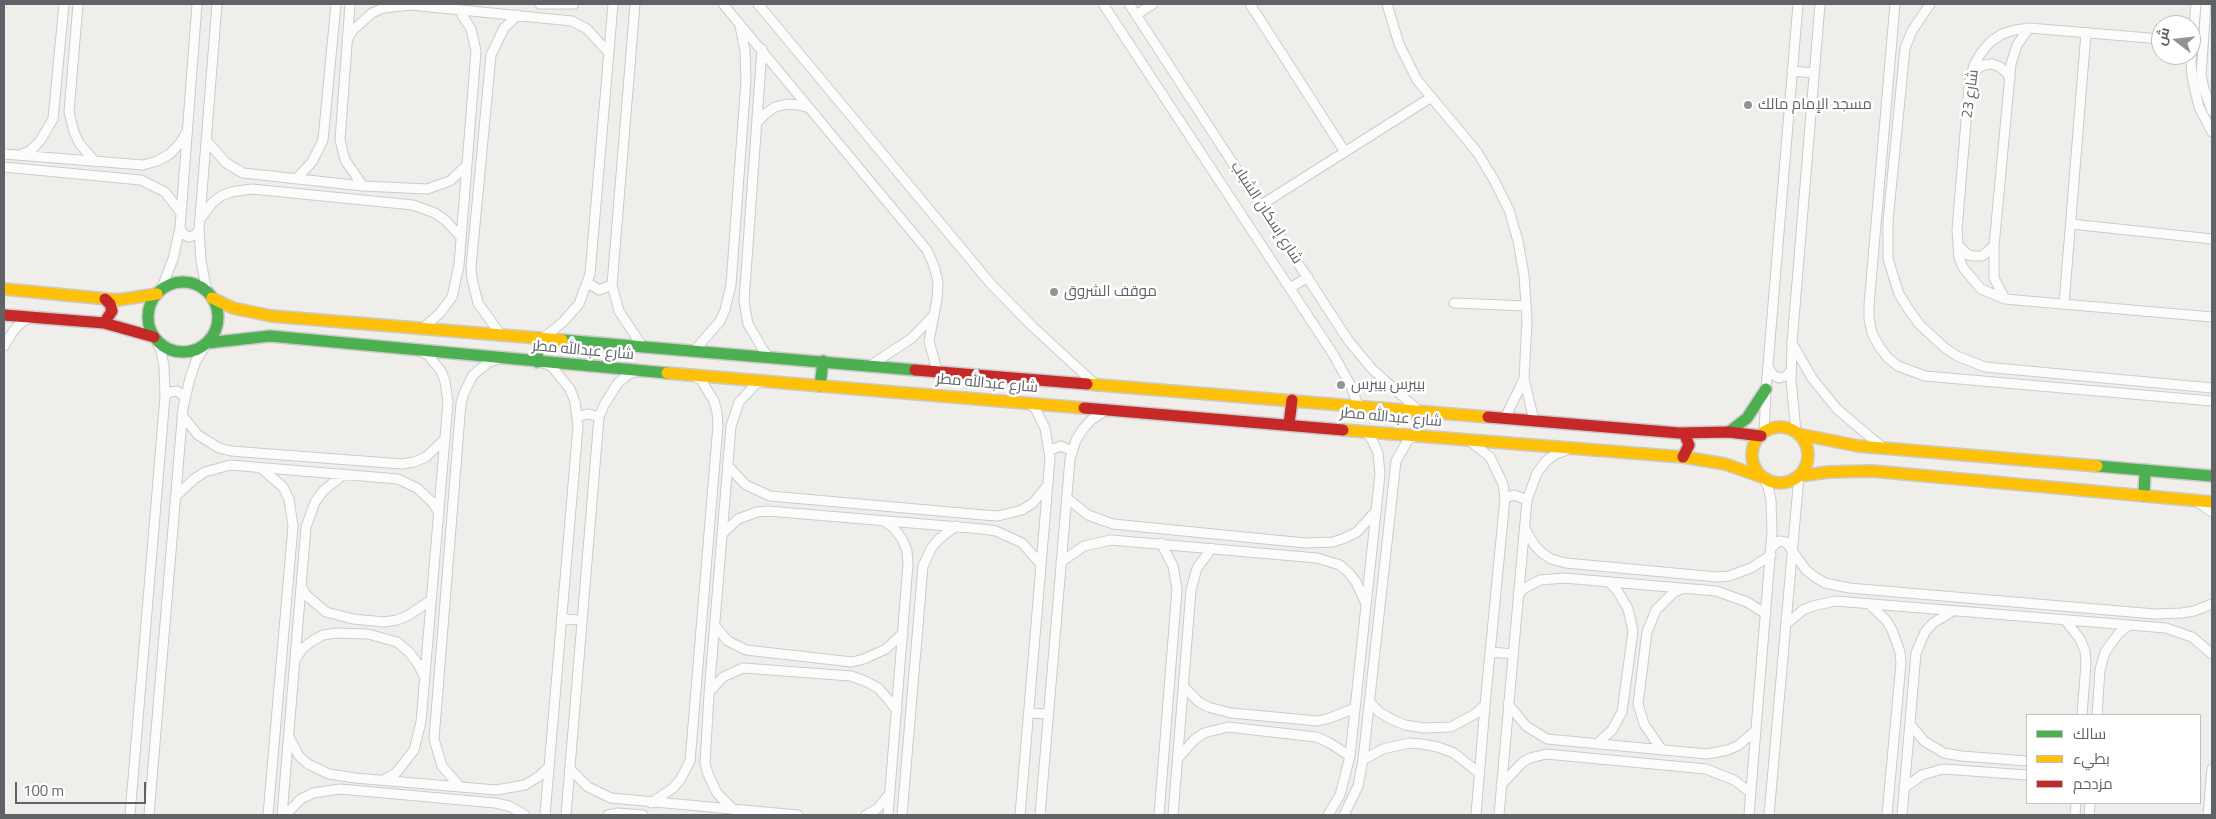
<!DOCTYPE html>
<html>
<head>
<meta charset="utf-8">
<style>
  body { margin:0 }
  #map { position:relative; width:2216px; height:819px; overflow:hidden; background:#efeeea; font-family:"Titillium Web",Cairo,sans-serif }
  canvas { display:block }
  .frame { position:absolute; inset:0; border:5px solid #5f6368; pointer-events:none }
  .legend { position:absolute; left:2026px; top:714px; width:175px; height:90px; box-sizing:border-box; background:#fff; border:1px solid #bfc1c3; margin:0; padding:6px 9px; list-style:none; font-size:15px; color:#5f6368 }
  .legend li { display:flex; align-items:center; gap:10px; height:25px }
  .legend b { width:25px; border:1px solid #bfc1c3 }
  .north { position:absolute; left:2151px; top:15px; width:50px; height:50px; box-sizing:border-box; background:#fff; border:1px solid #bfc1c3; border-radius:50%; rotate:286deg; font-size:14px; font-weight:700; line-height:20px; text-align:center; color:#5f6368 }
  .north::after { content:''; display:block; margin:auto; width:18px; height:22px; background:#919496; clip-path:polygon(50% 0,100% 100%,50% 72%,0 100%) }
  .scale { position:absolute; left:15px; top:782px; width:131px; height:22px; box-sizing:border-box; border:2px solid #5f6368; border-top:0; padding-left:6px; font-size:15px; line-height:18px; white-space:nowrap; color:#5f6368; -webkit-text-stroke:4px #fff; paint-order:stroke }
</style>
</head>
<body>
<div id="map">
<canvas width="2216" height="819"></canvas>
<div class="frame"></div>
<ul class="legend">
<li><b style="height:6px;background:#4caf50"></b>سالك</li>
<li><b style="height:6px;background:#ffc107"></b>بطيء</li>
<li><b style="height:6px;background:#c62828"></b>مزدحم</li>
</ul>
<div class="north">ش</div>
<div class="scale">100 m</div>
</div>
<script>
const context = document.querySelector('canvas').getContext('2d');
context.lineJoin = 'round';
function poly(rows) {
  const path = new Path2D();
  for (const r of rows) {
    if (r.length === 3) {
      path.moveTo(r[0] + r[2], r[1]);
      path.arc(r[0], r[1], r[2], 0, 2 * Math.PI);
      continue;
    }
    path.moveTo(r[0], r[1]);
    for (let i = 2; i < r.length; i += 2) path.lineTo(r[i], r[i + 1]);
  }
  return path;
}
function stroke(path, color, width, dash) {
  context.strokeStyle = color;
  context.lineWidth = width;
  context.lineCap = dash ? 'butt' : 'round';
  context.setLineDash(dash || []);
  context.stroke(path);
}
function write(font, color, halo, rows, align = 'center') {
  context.font = font + ' "Titillium Web",Cairo,sans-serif';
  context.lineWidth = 5;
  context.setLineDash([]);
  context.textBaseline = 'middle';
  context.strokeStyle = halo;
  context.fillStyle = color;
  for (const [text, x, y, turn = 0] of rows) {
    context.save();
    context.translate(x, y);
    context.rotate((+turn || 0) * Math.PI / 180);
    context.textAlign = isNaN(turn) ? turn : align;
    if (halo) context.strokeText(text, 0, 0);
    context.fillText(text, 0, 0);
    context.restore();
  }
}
const street = poly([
  [78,4,69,112,74,132,79,143,95,162],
  [350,4,340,140,345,160,363,186],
  [540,4,574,4],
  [635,4,612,285,619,311,642,346],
  [723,4,927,250,934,266,938,282,937,299,929,341,937,371],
  [758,4,991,284,1032,326,1095,384],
  [1103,4,1333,354,1351,386,1358,405],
  [1129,4,1348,340,1372,369,1418,410],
  [1250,4,1345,152],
  [1387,4,1399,44,1417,80,1477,152,1494,180,1509,210,1518,241,1524,275,1527,320,1524,379,1534,420],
  [1895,4,1869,305,1869,319,1872,333,1879,346,1887,357,1898,366,1925,376,2212,401],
  [1930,4,1912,31,1905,48,1888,221,1888,259,1899,294,1909,310,1920,325,1945,348,1957,356,1985,367,2212,388],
  [2196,4,2191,61,2192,77,2199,107,2212,132],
  [2206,4,2201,75,2204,89,2212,111],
  [1136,15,1153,4],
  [2161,39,2029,28,2015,30,2002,34,1990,42,1981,53,1974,65,1969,85,1957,230,1959,258,1964,269,1981,289,2005,299,2212,317],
  [347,40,353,30,372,13,383,8,411,5,572,21,587,29,609,53],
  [762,49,744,301,748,324,767,356],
  [1792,71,1814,73],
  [1973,76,1977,69,1984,65,1992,64,2000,67,2007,73,2010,80],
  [757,123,765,114,775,107,787,104,799,105,809,108],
  [206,140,226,163,243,173,363,186,427,189,450,181,467,165],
  [4,154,143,165,157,161,170,154,180,143,186,133],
  [22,154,31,150,40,141,53,119,64,4],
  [4,167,141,180,165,192,181,213],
  [296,179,312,162,323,140,336,4],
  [1261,205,1430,98],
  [201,218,212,203,221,196,231,192,252,189,413,205,435,213,445,220,461,237],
  [2071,224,2212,239],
  [180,228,183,234,189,237,195,235,199,230],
  [1958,245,1968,255,1975,256,1982,256,1994,246],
  [588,283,599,290,612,285],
  [1290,288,1308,277],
  [161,290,173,259,180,228,197,4],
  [207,292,201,261,199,230,217,4],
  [2005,299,1994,278,1994,246,2011,64,2017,45,2029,28],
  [1454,303,1526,306],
  [2064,304,2086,33],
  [423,328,440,313,452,297,459,265,476,51,471,29,459,10],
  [501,335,478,303,472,279,471,267,491,55,504,28,518,15],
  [543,338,563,322,579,304,590,274,613,4],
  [1793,345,1812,378,1837,409,1882,447],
  [4,346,14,330,23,321,31,318],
  [694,351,720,321,725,310,731,285,746,80,745,51,740,26],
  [871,365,912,338,932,317],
  [1768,367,1773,375,1779,378,1787,376,1791,370],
  [165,396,170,392,177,391,185,397],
  [182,415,198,435,219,448,231,451,402,464,414,462,426,457,444,440],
  [578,416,589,414,599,417],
  [1505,418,1524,379],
  [1796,432,1791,380,1792,343,1820,4],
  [1764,433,1766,389,1798,4],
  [1471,442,1490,457,1503,484,1505,498,1485,705,1476,815],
  [1050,450,1061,446,1072,451],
  [728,466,746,485,770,496,984,515,998,516,1022,510,1033,503,1047,486],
  [261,468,283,487,289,499,293,526,268,815],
  [175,497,194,479,205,472,230,465,398,479,417,488,432,502,438,511],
  [1067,498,1088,515,1113,524,1305,543,1333,542,1345,538,1357,532,1376,511],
  [1505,498,1514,495,1527,500],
  [2199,503,2212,512],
  [884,521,894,528,902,539,907,551,908,564,888,815],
  [1525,529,1535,546,1542,553,1551,559,1566,563,1717,577,1729,576,1751,568,1771,555],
  [722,534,738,519,757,512,768,511,983,529,996,531,1022,543,1041,564],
  [1771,548,1779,541,1786,542,1806,570,1815,577,1825,583,1849,588,2155,614,2182,613,2194,611,2212,604],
  [1061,562,1084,546,1111,540,1317,558,1340,565,1349,573,1356,582,1365,602],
  [301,586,307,596,326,612,353,619,384,622,397,620,409,615,431,600],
  [1518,596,1523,589,1540,580,1564,578,1716,591,1747,602,1766,614],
  [1868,603,1886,620,1892,630,1900,652,1901,663,1887,815],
  [562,619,582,620],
  [2065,620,2080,639,2085,651,2086,663,2082,715],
  [1786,624,1803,610,1813,606,1835,601,1848,602,2166,628,2192,637,2212,654],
  [715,626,728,641,746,650,852,662,864,659,886,649,903,633],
  [1491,652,1513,654],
  [297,657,302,649,312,641,323,635,336,633,368,634,397,642,409,652,418,664,424,676],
  [1184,687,1199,702,1208,707,1231,713,1318,721,1330,718,1355,708],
  [710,691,723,677,743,668,851,676,865,681,878,688,888,699,897,711],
  [1370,702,1379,712,1391,719,1405,725,1424,728,1451,727,1475,714,1485,705],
  [1508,704,1526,726,1547,739,1707,754,1728,750,1739,745,1756,730],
  [1029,713,1048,714],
  [2097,715,2100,670,2105,652,2119,633,2128,626],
  [1910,724,1924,741,1944,753,1961,756,2027,761],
  [289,737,299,756,308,764,329,774,355,778,496,790,525,785,538,777,549,767],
  [1597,744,1612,730,1622,712,1633,631,1628,609,1617,590,1609,582],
  [1662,750,1644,724,1638,704,1647,632,1656,610,1673,593,1683,588],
  [1179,757,1194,740,1204,733,1228,727,1316,737,1328,742,1350,756],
  [1363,760,1383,749,1409,743,1422,744,1438,747,1454,753,1479,773],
  [570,769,588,787,611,798,798,815],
  [383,780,396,773,414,750,421,722,448,402,445,381,441,371,428,355,422,352],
  [1501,785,1523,762,1530,758,1546,754,1706,769,1734,780,1751,793],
  [460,787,442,766,434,739,461,403,464,393,473,375,489,362,499,359],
  [1904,788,1922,775,1943,769,2027,775],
  [651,803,673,788,680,780,690,761,691,750,718,425,717,412,714,401,701,380,694,376],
  [734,810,717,793,708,774,705,763,709,694,731,426,739,402,756,384,763,382],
  [130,815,165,396,164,366,161,351,155,339],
  [149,815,183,408,190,378,196,361,207,343],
  [282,815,306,527,315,502,323,491,344,474],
  [285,815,301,799,313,793,340,789,495,803,509,806,525,815],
  [545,815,578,426,575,402,570,389,552,367,546,364],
  [566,815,599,417,604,405,618,383,629,374,638,371],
  [608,815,618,813,643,815],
  [866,815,877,809,890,793],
  [902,815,923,566,932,547,939,539,956,526],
  [1020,815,1050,458,1045,428,1035,408,1027,403],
  [1040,815,1070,459,1076,440,1083,429,1091,420,1105,411],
  [1159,815,1177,589,1173,566,1161,543],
  [1173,815,1191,590,1197,568,1212,548],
  [1328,815,1340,795,1350,756,1380,474,1378,453,1374,444,1369,435,1362,431],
  [1344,815,1358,786,1363,760,1396,461,1408,440,1415,436],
  [1499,815,1527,500,1537,473,1546,461,1556,454,1567,450],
  [1749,815,1772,532,1771,500,1768,487,1763,477],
  [1769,815,1799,476],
  [1902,815,1916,653,1925,632,1933,623,1953,611],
  [2075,815,2076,803],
  [2089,815,2090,803],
  [2208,815,2212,769]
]);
const fast = poly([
  [183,317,35],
  [562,340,915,370],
  [207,343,270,336,667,373],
  [537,362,539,338],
  [820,386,823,361],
  [1729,432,1747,418,1766,389],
  [2097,466,2212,476],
  [2144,496,2145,470]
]);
const slow = poly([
  [4,289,118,300,157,294],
  [212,298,233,308,271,316,562,340],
  [667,373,1084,408],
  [1087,384,1488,417],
  [1780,455,28],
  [1343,430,1683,457,1725,464,1762,477],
  [1798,434,1858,446,2097,466],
  [1799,476,1829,472,1872,471,2212,502]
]);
const jam = poly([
  [4,315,104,323,154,337],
  [104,323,112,311,110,304,105,299],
  [915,370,1087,384],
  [1084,408,1343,430],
  [1488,417,1679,433,1729,432,1761,436],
  [1289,424,1292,400],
  [1683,457,1689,445,1684,433]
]);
const markers = [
  [1748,105,5,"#919496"],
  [1054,292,5,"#919496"],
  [1341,385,5,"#919496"]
];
const streetNames = [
  ["شارع 23",1971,94,-82],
  ["شارع إسكان الشباب",1266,213,57],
  ["شارع عبدالله مطر",583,351,5],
  ["شارع عبدالله مطر",987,384,5],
  ["شارع عبدالله مطر",1391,418,5]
];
const poiNames = [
  ["مسجد الإمام مالك",1758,105],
  ["موقف الشروق",1064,292],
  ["بيبرس بيبرس",1351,385]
];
stroke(street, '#cbcccc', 11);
stroke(fast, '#cacacb', 14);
stroke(slow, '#cacacb', 14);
stroke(jam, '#cacacb', 14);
stroke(street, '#fdfcfc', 9);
stroke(fast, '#4caf50', 11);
stroke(slow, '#ffc107', 11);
stroke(jam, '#c62828', 11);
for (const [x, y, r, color] of markers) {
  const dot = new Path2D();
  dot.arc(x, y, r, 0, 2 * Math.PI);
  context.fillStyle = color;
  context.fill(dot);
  stroke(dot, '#fff', 2);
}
write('15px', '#5f6368', '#fff', streetNames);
write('15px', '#5f6368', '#fff', poiNames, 'left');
</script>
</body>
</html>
